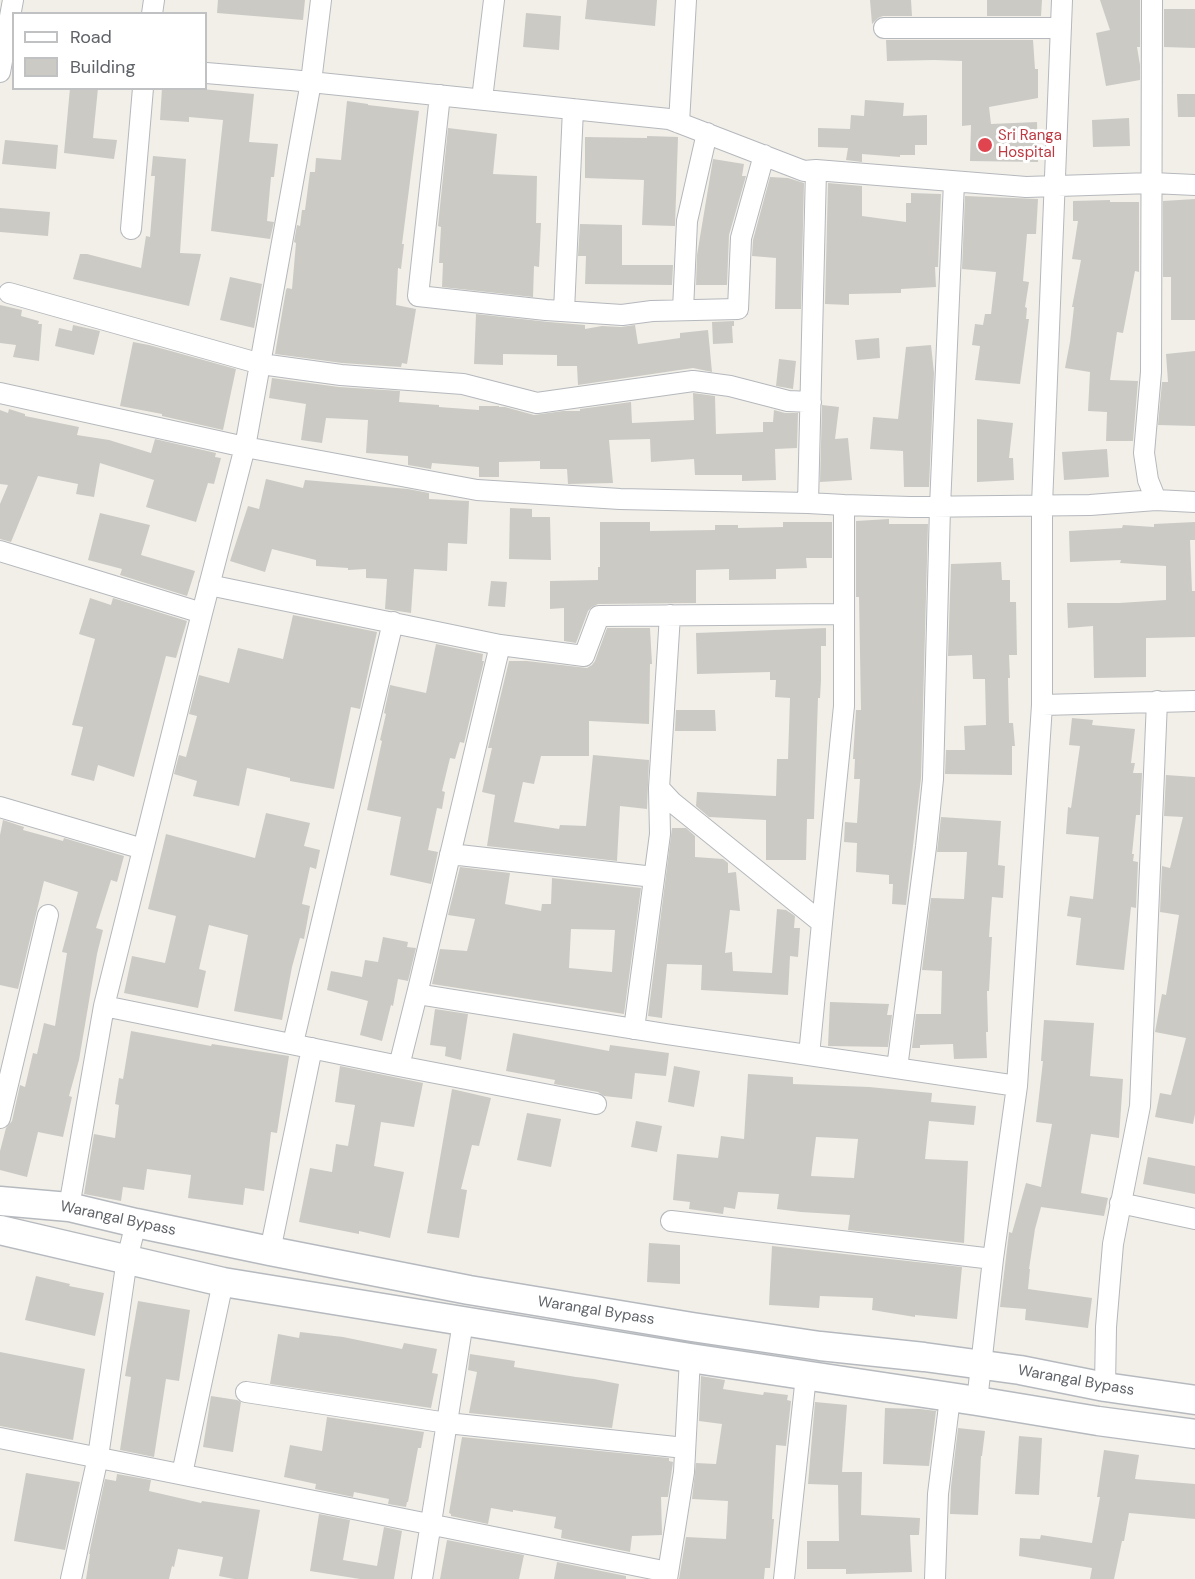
<!DOCTYPE html>
<html>
<head>
<meta charset="utf-8">
<style>
  body { margin:0 }
  #map { position:relative; width:1195px; height:1579px; overflow:hidden; background:#f1efe8; font-family:"DM Sans",sans-serif }
  canvas { display:block }
  .legend { position:absolute; left:12px; top:12px; width:195px; height:78px; box-sizing:border-box; background:#fff; border:2px solid #bfc1c3; margin:0; padding:8px 10px; list-style:none; font-size:18px; color:#5f6368 }
  .legend li { display:flex; align-items:center; gap:12px; height:30px }
  .legend b { width:30px; border:2px solid #bfc1c3 }
</style>
</head>
<body>
<div id="map">
<canvas width="1195" height="1579"></canvas>
<ul class="legend">
<li><b style="height:8px;background:#fff"></b>Road</li>
<li><b style="height:16px;background:#cccac5"></b>Building</li>
</ul>
</div>
<script>
const context = document.querySelector('canvas').getContext('2d');
context.lineJoin = 'round';
function fillPath(path, color) {
  context.fillStyle = color;
  context.fill(path, 'evenodd');
}
function poly(rows) {
  const path = new Path2D();
  for (const r of rows) {
    path.moveTo(r[0], r[1]);
    for (let i = 2; i < r.length; i += 2) path.lineTo(r[i], r[i + 1]);
  }
  return path;
}
function stroke(path, color, width, dash) {
  context.strokeStyle = color;
  context.lineWidth = width;
  context.lineCap = dash ? 'butt' : 'round';
  context.setLineDash(dash || []);
  context.stroke(path);
}
function write(font, color, halo, rows, align = 'center') {
  context.font = font + ' "DM Sans",sans-serif';
  context.lineWidth = 6;
  context.setLineDash([]);
  context.textBaseline = 'middle';
  context.strokeStyle = halo;
  context.fillStyle = color;
  for (const [text, x, y, turn = 0] of rows) {
    context.save();
    context.translate(x, y);
    context.rotate((+turn || 0) * Math.PI / 180);
    context.textAlign = isNaN(turn) ? turn : align;
    if (halo) context.strokeText(text, 0, 0);
    context.fillText(text, 0, 0);
    context.restore();
  }
}
const building = poly([
  [218,0,305,0,303,20,217,13],
  [587,0,657,0,655,26,585,19],
  [870,0,911,0,912,16,883,16,878,18,872,24],
  [987,0,1042,0,1041,16,987,16],
  [1100,0,1140,0,1140,47,1137,47,1140,65,1140,80,1106,86,1096,33,1110,30],
  [1164,9,1195,9,1195,48,1164,47],
  [526,13,561,16,559,50,523,47],
  [886,40,1033,40,1035,69,1038,69,1038,98,989,107,991,124,1037,122,1038,162,970,161,971,125,962,126,962,61,934,60,887,61],
  [70,88,98,88,93,138,117,140,114,159,64,153],
  [162,88,191,88,254,94,249,142,278,144,274,177,271,177,267,221,274,222,270,239,211,231,223,120,189,117,189,122,160,120],
  [1177,94,1195,94,1195,117,1178,117],
  [865,100,904,103,903,116,927,115,927,145,915,145,915,155,900,155,900,157,862,154,862,162,846,160,848,148,818,147,818,128,850,129,851,115,864,116],
  [347,101,368,104,368,105,419,111,402,244,404,244,401,269,398,268,396,305,416,309,407,364,402,363,401,367,342,363,275,354,286,290,287,288,292,289,296,243,294,242,297,225,300,226,302,210,305,210,310,172,315,172,316,158,341,160],
  [1129,118,1130,146,1093,147,1092,120],
  [448,128,497,134,493,174,537,176,536,223,541,223,539,267,534,266,533,297,442,287,443,263,439,263,441,227,438,226],
  [647,136,678,137,675,226,642,225,644,180,585,178,585,137,647,138],
  [5,140,58,145,56,169,2,164],
  [153,156,186,159,180,253,201,254,189,306,73,279,80,254,87,254,141,268,146,236,150,237,155,176,151,176],
  [713,159,744,164,742,176,746,176,729,235,727,285,696,285,697,255],
  [770,177,788,178,804,183,801,309,775,309,776,258,752,256,753,240],
  [828,183,862,186,862,216,906,222,906,203,911,203,911,193,941,194,938,267,935,267,936,287,901,289,901,293,849,294,849,305,825,304],
  [965,196,1038,199,1036,234,1027,234,1023,281,1029,282,1025,307,1027,308,1026,319,1029,319,1020,384,975,380,980,346,972,345,975,324,983,325,985,314,991,314,996,272,962,269],
  [1195,199,1195,320,1171,320,1171,277,1163,277,1163,201],
  [1110,200,1110,202,1139,202,1139,272,1135,271,1123,333,1117,332,1110,380,1138,381,1133,441,1106,441,1107,412,1088,411,1090,372,1065,368,1070,342,1074,307,1072,307,1081,260,1072,259,1078,221,1073,221,1073,201],
  [0,208,50,212,48,236,0,232],
  [580,224,622,225,622,265,673,265,672,285,585,284,586,256,578,256],
  [230,277,262,284,254,328,220,320],
  [0,305,22,310,21,316,39,321,38,324,42,324,39,361,13,357,16,345,0,343],
  [476,314,549,322,585,325,585,329,602,326,621,327,635,325,638,344,680,338,680,333,708,330,712,372,693,368,578,385,577,366,557,366,557,355,503,354,503,365,474,364],
  [734,321,734,326,732,326,733,343,713,344,712,322],
  [73,325,100,331,94,355,55,346,59,328,72,331],
  [879,338,880,358,857,360,855,340],
  [133,342,149,345,236,369,223,430,162,416,162,414,120,406],
  [931,345,934,373,929,487,904,487,903,451,870,449,873,417,898,419,906,347],
  [1195,351,1195,426,1158,425,1162,382,1168,382,1166,354],
  [779,359,796,361,793,389,776,386],
  [272,378,339,387,400,391,399,402,439,405,439,407,479,410,479,406,499,406,499,407,505,407,534,415,563,411,580,411,580,409,631,402,632,423,694,420,693,393,715,396,716,434,763,432,763,422,773,422,774,410,785,413,798,413,797,448,775,449,776,480,742,481,742,475,695,475,694,459,651,462,650,439,609,440,613,483,568,484,567,469,540,469,540,461,499,462,499,477,479,477,479,467,432,463,431,469,408,465,408,456,366,453,368,420,326,418,322,443,301,440,306,404,269,398],
  [822,405,839,407,835,439,848,438,852,480,820,482],
  [9,409,25,414,25,416,79,427,77,435,109,440,151,453,155,439,216,453,215,457,221,458,214,484,208,483,196,522,146,507,154,480,100,463,94,497,76,494,78,484,38,476,11,542,0,539,0,504,8,485,0,484,0,410,8,413],
  [977,419,1013,423,1009,458,1013,458,1014,480,977,482],
  [1107,449,1109,477,1064,480,1062,452],
  [266,479,303,488,305,480,408,489,429,493,429,499,469,501,467,544,448,543,447,571,414,569,411,613,385,609,387,579,366,578,366,569,348,570,348,568,316,566,316,560,272,549,265,572,230,561,248,506,259,509],
  [510,508,532,509,532,517,550,517,551,560,509,559],
  [100,513,150,525,141,555,195,571,187,596,120,575,122,569,88,560],
  [889,519,889,524,928,524,921,778,906,905,892,904,893,884,889,884,889,875,856,872,857,843,844,842,845,822,857,823,860,779,854,779,855,759,853,759,856,710,861,710,859,597,856,597,856,521],
  [600,522,650,522,650,531,715,530,715,525,738,525,738,528,783,527,783,522,832,522,832,558,806,558,807,568,776,569,776,579,729,580,729,569,696,570,696,603,598,604,592,607,588,611,576,643,564,641,564,608,550,609,550,581,598,580,598,567,600,567],
  [1195,522,1195,540,1190,540,1192,591,1195,591,1195,637,1146,638,1146,677,1094,678,1093,626,1068,628,1067,603,1119,603,1166,600,1166,566,1120,563,1121,560,1070,562,1069,531,1122,528,1123,525,1154,527,1154,524],
  [1001,562,1002,580,1010,580,1010,602,1016,602,1017,655,1009,655,1010,678,1008,678,1009,723,1013,723,1015,746,1012,746,1012,775,945,774,946,750,965,750,964,726,986,725,985,679,973,679,972,655,948,656,951,564],
  [491,581,507,582,505,607,488,606],
  [90,598,111,605,113,598,187,621,176,658,166,656,134,777,98,765,94,781,71,775,83,727,72,725,95,639,79,634],
  [293,615,377,632,360,709,351,707,334,789,290,781,290,778,247,768,239,806,193,796,197,781,174,774,179,755,186,757,197,716,189,714,199,675,229,683,238,648,283,659],
  [607,628,650,628,652,664,650,664,649,724,589,721,589,756,541,756,534,784,523,782,514,822,559,829,560,825,586,826,593,755,649,760,647,809,620,806,617,861,487,846,495,795,482,792,492,748,488,748,509,661,527,661,587,668,592,665,595,661],
  [826,628,826,646,821,646,821,680,820,698,818,698,814,819,807,819,806,860,766,860,766,820,709,817,696,806,697,792,776,796,777,759,788,759,790,698,775,697,776,680,770,680,770,672,697,674,696,633],
  [436,644,483,654,482,661,484,661,464,743,460,742,455,759,450,758,442,791,445,792,442,809,437,808,428,850,438,852,431,884,390,875,401,817,367,810,382,741,380,740,386,714,384,713,390,685,426,693],
  [676,710,715,710,716,731,675,731],
  [1072,718,1093,720,1092,725,1135,729,1131,763,1135,763,1133,773,1142,773,1140,815,1136,815,1132,854,1134,854,1133,861,1138,862,1136,908,1131,907,1124,970,1076,965,1081,918,1067,916,1070,896,1093,899,1099,837,1066,834,1068,807,1071,808,1080,746,1069,745],
  [1166,775,1195,777,1195,1114,1193,1124,1155,1117,1160,1093,1171,1095,1186,1038,1155,1032,1162,994,1166,995,1179,915,1160,912,1162,866,1170,868,1183,817,1164,816],
  [266,813,310,823,304,846,320,850,316,869,310,867,302,904,310,906,304,939,300,938,292,967,282,1020,234,1011,248,935,209,925,199,969,206,971,198,1008,124,993,132,956,165,963,176,916,148,909,166,834,255,858],
  [941,817,1001,821,998,865,1005,866,1003,898,992,897,989,937,992,937,989,991,987,991,988,1032,986,1032,987,1058,954,1059,953,1044,920,1045,920,1048,912,1048,916,1014,941,1014,942,971,922,970,931,898,964,899,967,852,937,852],
  [3,820,24,827,23,830,63,841,64,838,124,856,117,882,111,880,96,928,103,930,97,954,79,1060,69,1096,72,1097,63,1137,38,1132,27,1177,0,1170,0,1151,6,1128,12,1121,20,1085,25,1087,33,1053,37,1054,44,1023,55,1026,67,953,62,952,78,892,44,881,18,989,0,985,0,835],
  [672,828,686,828,695,836,695,857,723,859,728,863,728,873,736,872,740,911,730,910,725,953,732,952,733,971,772,973,777,909,786,910,795,916,794,928,800,928,798,957,790,956,788,995,701,990,702,965,667,964,662,1018,648,1016],
  [460,867,510,873,505,904,541,911,542,904,551,904,552,878,641,888,624,1014,432,984,440,949,467,951,475,919,448,915],
  [571,929,615,930,612,972,569,968],
  [383,937,408,942,407,947,416,948,408,981,398,979,393,1006,391,1005,382,1041,360,1035,368,1001,327,990,331,971,362,977,365,960,378,962],
  [830,1002,889,1004,887,1015,892,1015,888,1047,828,1046],
  [435,1009,468,1014,461,1060,445,1056,446,1047,430,1045],
  [1044,1020,1094,1023,1090,1076,1123,1079,1119,1138,1091,1134,1081,1193,1108,1198,1104,1216,1041,1207,1035,1229,1029,1269,1030,1269,1028,1289,1092,1298,1088,1328,1025,1320,1026,1309,1000,1307,1009,1232,1012,1233,1026,1183,1041,1187,1052,1124,1036,1122,1043,1061,1041,1061],
  [131,1031,211,1046,212,1044,289,1056,277,1133,271,1132,264,1191,245,1188,243,1205,188,1198,191,1175,147,1169,144,1190,123,1187,121,1201,84,1194,94,1134,115,1138,119,1105,115,1104,119,1078,123,1079],
  [513,1033,609,1051,610,1045,669,1053,666,1076,635,1073,632,1099,604,1096,598,1092,554,1084,555,1080,506,1071],
  [340,1066,423,1083,414,1127,381,1122,374,1166,404,1172,390,1238,359,1231,359,1234,299,1222,310,1168,332,1172,336,1144,348,1146,355,1105,335,1102],
  [674,1066,700,1071,694,1107,668,1102],
  [748,1074,793,1077,793,1084,869,1087,932,1093,931,1102,976,1106,974,1125,929,1121,925,1159,968,1161,964,1243,848,1230,850,1215,801,1212,777,1209,779,1194,738,1192,735,1209,724,1207,723,1214,689,1209,690,1202,673,1200,677,1154,718,1158,721,1136,744,1139],
  [816,1137,858,1139,854,1178,811,1176],
  [452,1089,491,1098,479,1146,472,1145,461,1189,467,1190,459,1238,427,1233],
  [527,1113,561,1119,551,1167,517,1160],
  [636,1121,662,1126,657,1152,631,1147],
  [1148,1157,1195,1166,1195,1194,1143,1184],
  [649,1243,680,1245,680,1284,647,1282],
  [772,1246,962,1267,957,1319,915,1315,915,1317,872,1310,873,1298,820,1296,819,1308,769,1305],
  [36,1276,70,1284,69,1286,104,1293,95,1336,25,1320],
  [138,1301,190,1310,179,1381,166,1379,154,1457,120,1450,131,1377,125,1376],
  [300,1332,343,1337,402,1349,404,1343,437,1349,432,1373,438,1374,431,1408,270,1384,278,1334,299,1338],
  [0,1352,85,1369,73,1440,0,1426],
  [470,1354,515,1361,514,1367,576,1377,594,1379,619,1384,612,1428,469,1413,477,1372,468,1370],
  [701,1376,725,1380,723,1389,763,1395,764,1392,788,1395,787,1400,791,1401,786,1446,776,1445,772,1519,774,1519,770,1568,765,1568,764,1579,679,1579,686,1537,726,1539,728,1501,692,1499,696,1463,716,1464,722,1424,699,1421],
  [211,1396,237,1400,241,1402,233,1452,203,1447],
  [815,1402,847,1405,842,1472,862,1472,861,1515,920,1518,919,1535,910,1535,912,1572,846,1574,846,1569,807,1569,807,1541,839,1541,838,1485,808,1484],
  [885,1408,920,1409,936,1411,929,1466,883,1464],
  [327,1417,424,1432,421,1448,418,1448,408,1502,407,1502,406,1507,388,1504,389,1499,354,1492,353,1497,315,1489,316,1484,284,1477,290,1445,322,1451],
  [958,1428,985,1431,982,1456,981,1456,978,1515,950,1514,951,1487],
  [1019,1436,1042,1438,1039,1495,1015,1494],
  [462,1437,669,1458,669,1461,673,1462,668,1497,661,1497,662,1535,632,1536,630,1552,561,1538,562,1530,554,1528,556,1517,513,1510,513,1512,491,1508,488,1524,451,1516,451,1514,449,1513],
  [1104,1450,1139,1455,1135,1479,1195,1484,1195,1519,1129,1513,1124,1541,1122,1541,1114,1579,1090,1579,1092,1568,1019,1556,1020,1538,1040,1539,1041,1535,1092,1543,1100,1497,1097,1497],
  [26,1473,80,1482,65,1550,14,1541],
  [117,1474,151,1480,149,1491,201,1503,202,1501,260,1510,248,1579,234,1579,219,1576,223,1557,178,1549,174,1567,172,1566,169,1579,86,1579,90,1554,89,1554,105,1479,116,1481],
  [319,1514,350,1520,343,1560,377,1566,384,1527,402,1531,394,1579,360,1579,310,1571],
  [447,1540,524,1555,519,1579,440,1579],
  [557,1562,626,1576,626,1579,554,1579]
]);
const street = poly([
  [1062,0,1042,505,1042,705,1195,701],
  [1152,0,1151,372,1144,453,1148,480,1156,500],
  [152,14,154,0],
  [884,28,1061,28],
  [0,72,13,0],
  [206,73,291,80,669,119,804,171,816,170,1026,187,1152,183,1195,185],
  [440,95,418,296,546,310,622,315,652,311,738,309,741,238,764,155],
  [482,99,494,0],
  [679,123,686,0],
  [131,229,143,88],
  [9,293,261,364,341,375,463,384,537,403,693,381,730,386,788,401,811,402],
  [683,310,687,221,707,133],
  [564,311,573,109],
  [0,393,245,447,311,82,321,0],
  [808,503,816,170],
  [0,551,202,613],
  [209,585,500,645,584,656,599,616,844,614],
  [670,615,659,788,672,802,822,923,809,1055],
  [0,807,143,849],
  [450,854,654,877],
  [822,923,844,706,844,505],
  [417,994,500,645],
  [104,1006,202,613,245,447,477,490,620,499,808,503,844,505,910,507,1090,505,1156,500,1195,502],
  [634,1029,660,834,659,788],
  [293,1043,393,622],
  [399,1066,596,1104],
  [897,1068,926,847,933,779,940,507,954,182],
  [0,1118,48,915],
  [1120,1203,1195,1219],
  [69,1207,104,1006,399,1066,417,994,666,1034,1017,1086,1042,705],
  [671,1221,993,1259],
  [270,1251,312,1048],
  [1105,1387,1106,1327,1113,1244,1140,1106,1157,701],
  [246,1392,447,1423,685,1448],
  [977,1401,993,1259,1017,1086],
  [0,1438,668,1572],
  [182,1474,223,1282],
  [71,1579,98,1457,127,1259,136,1223],
  [422,1579,463,1322],
  [667,1579,684,1472,690,1358],
  [784,1579,806,1376],
  [935,1579,938,1494,950,1398]
]);
const secondary = poly([
  [0,1201,69,1207,136,1223,270,1251,469,1290,692,1327,820,1346,924,1357,1020,1370,1105,1387,1195,1400],
  [0,1230,223,1282,690,1358,977,1401,1098,1421,1195,1434]
]);
const markers = [
  [985,145,8,"#e0444e"]
];
const healthNames = [
  ["Sri Ranga",998,136],
  ["Hospital",998,153]
];
const streetNames = [
  ["Warangal Bypass",118,1219,12],
  ["Warangal Bypass",596,1311,9],
  ["Warangal Bypass",1076,1381,10]
];
fillPath(building, '#cccac5');
stroke(street, '#b5b8bc', 22);
stroke(secondary, '#b6babf', 31);
stroke(street, '#fff', 20);
stroke(secondary, '#fff', 28);
for (const [x, y, r, color] of markers) {
  const dot = new Path2D();
  dot.arc(x, y, r, 0, 2 * Math.PI);
  context.fillStyle = color;
  context.fill(dot);
  stroke(dot, '#fff', 2);
}
write('15px', '#be3a42', '#fff', healthNames, 'left');
write('15px', '#5f6368', '#fff', streetNames);
</script>
</body>
</html>
